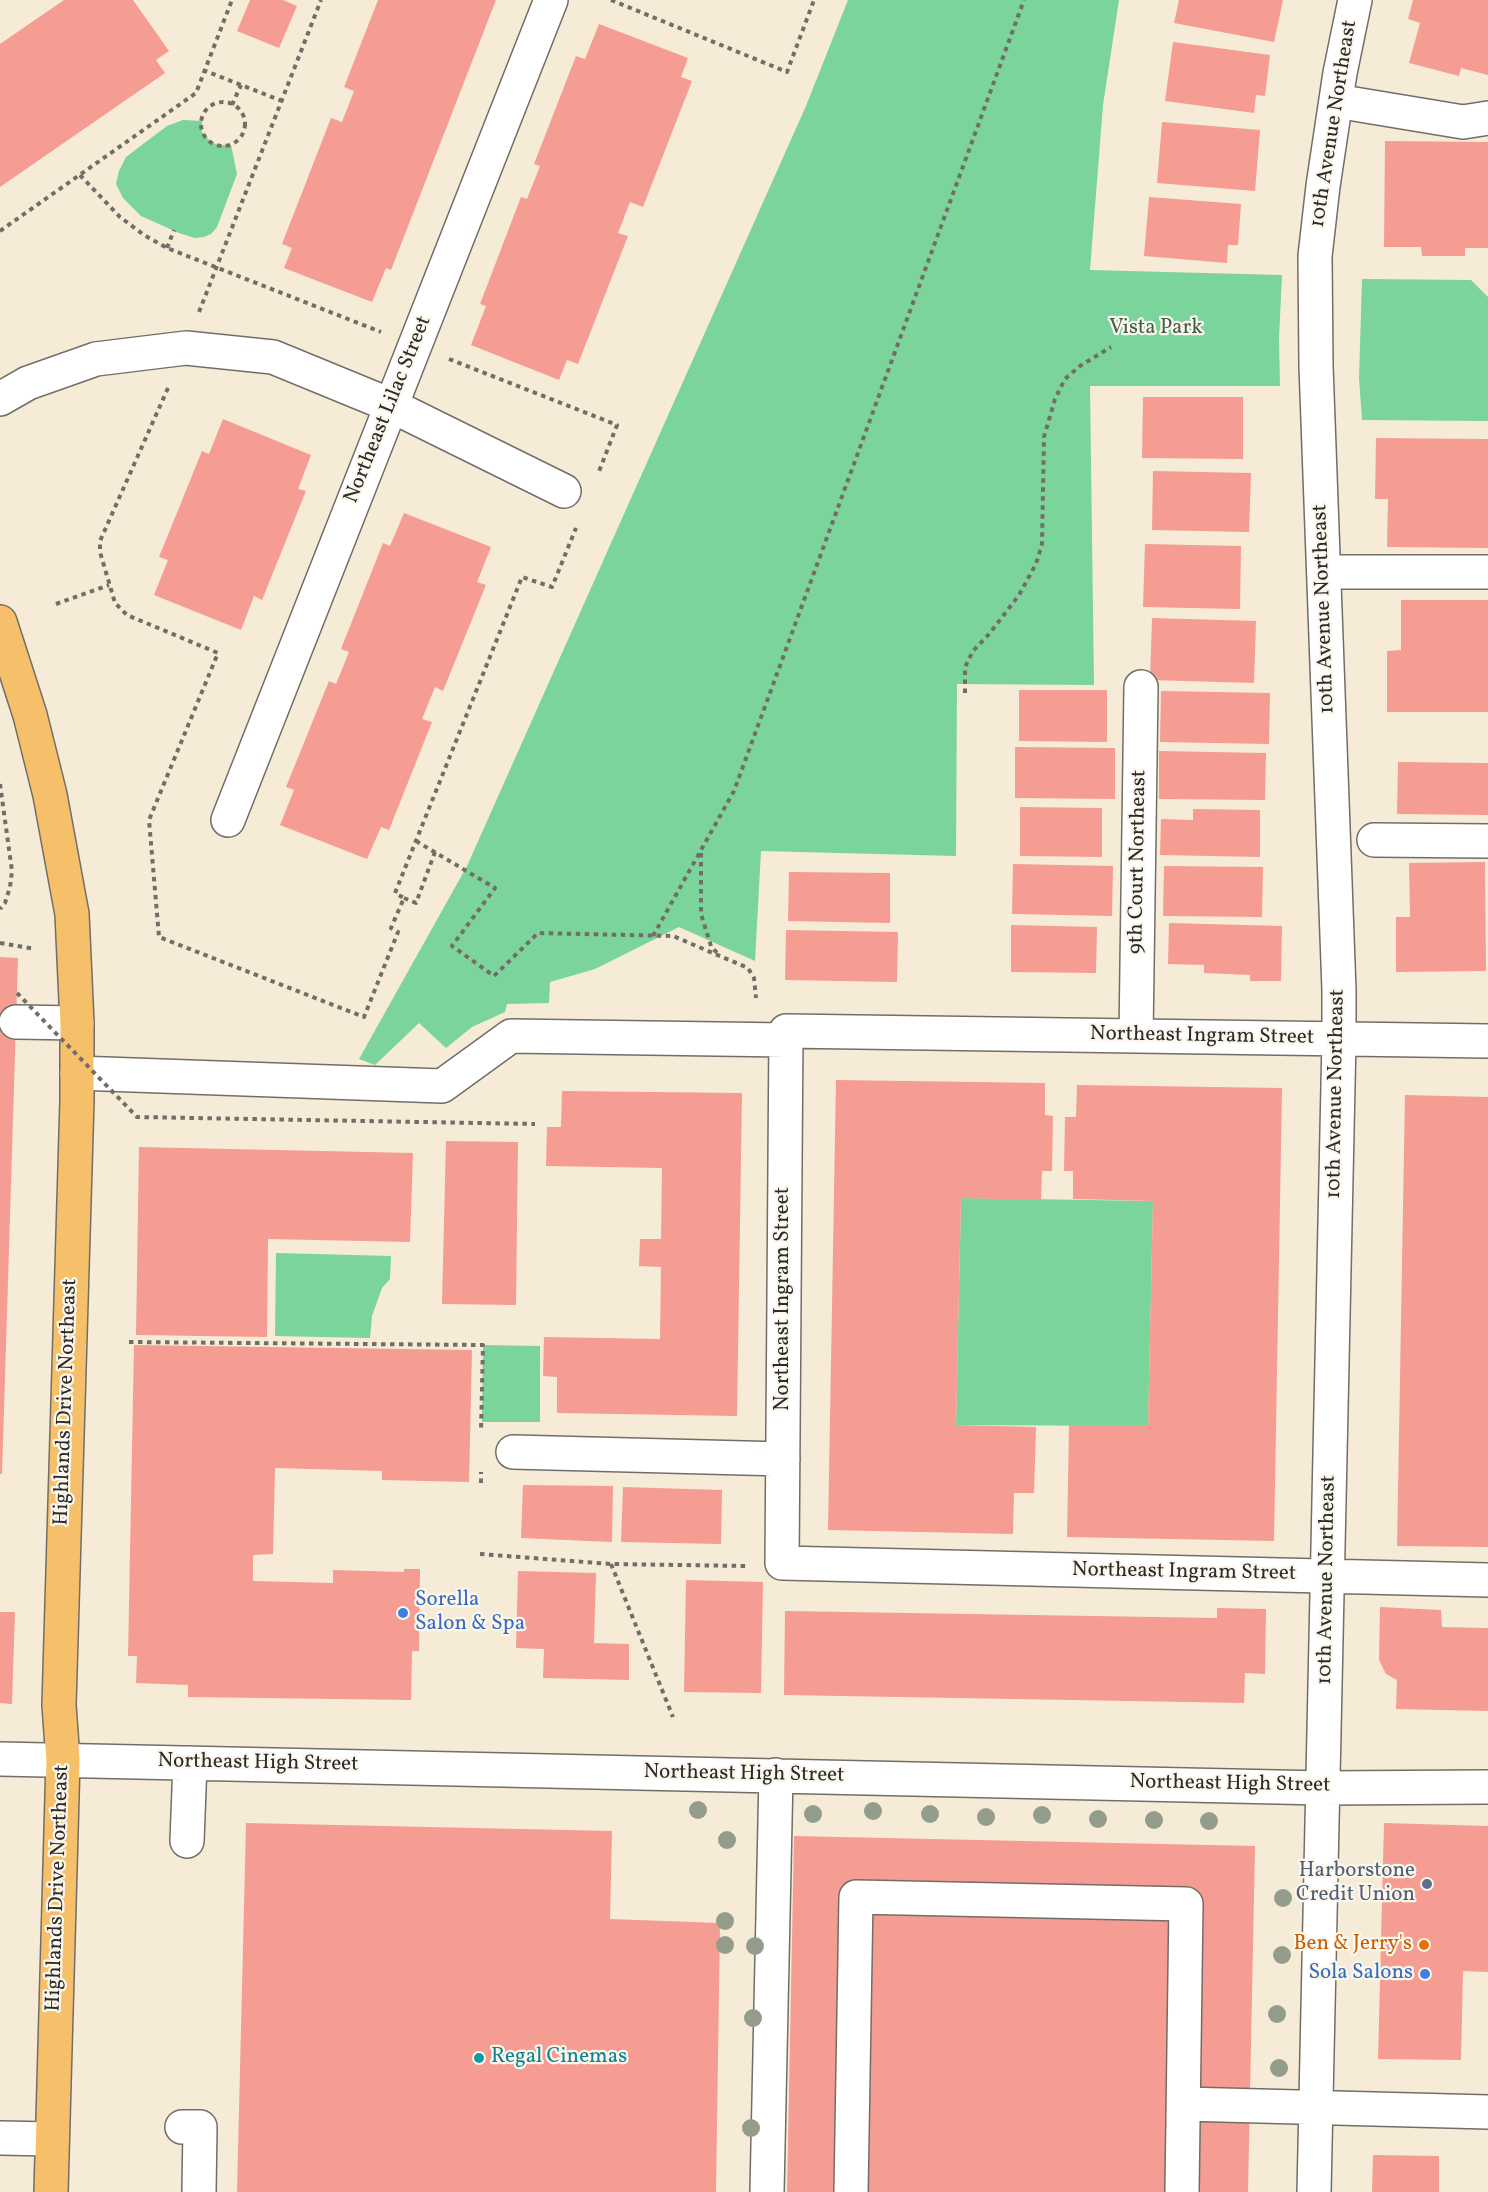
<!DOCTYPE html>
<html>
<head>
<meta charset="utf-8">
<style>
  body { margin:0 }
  canvas { display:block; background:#f6ebd6 }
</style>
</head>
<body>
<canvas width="1488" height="2192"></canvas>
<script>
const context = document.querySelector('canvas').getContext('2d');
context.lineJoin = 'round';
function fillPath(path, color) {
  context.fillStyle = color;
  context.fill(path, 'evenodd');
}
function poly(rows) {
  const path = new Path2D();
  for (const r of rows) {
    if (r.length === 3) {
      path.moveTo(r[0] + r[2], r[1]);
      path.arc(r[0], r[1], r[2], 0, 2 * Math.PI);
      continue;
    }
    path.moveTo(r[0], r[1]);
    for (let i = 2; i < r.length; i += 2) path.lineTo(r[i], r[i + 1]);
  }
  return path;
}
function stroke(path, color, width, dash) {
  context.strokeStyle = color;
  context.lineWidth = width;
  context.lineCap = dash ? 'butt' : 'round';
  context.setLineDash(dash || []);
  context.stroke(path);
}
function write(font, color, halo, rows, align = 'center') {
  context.font = font + ' Vollkorn,serif';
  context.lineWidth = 4.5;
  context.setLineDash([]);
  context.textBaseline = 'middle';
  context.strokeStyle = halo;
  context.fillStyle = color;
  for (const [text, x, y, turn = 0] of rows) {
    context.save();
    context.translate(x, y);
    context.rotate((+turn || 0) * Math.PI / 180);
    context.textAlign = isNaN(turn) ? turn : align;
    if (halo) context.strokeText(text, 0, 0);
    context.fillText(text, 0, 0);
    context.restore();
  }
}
const green = poly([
  [848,0,1119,0,1103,105,1090,270,1282,275,1279,339,1280,386,1090,386,1094,685,957,684,956,856,761,851,755,961,679,927,595,969,550,982,549,1003,507,1004,505,1012,472,1027,446,1048,419,1023,375,1065,359,1059,467,866,806,106],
  [183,120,202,121,202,132,211,142,218,145,231,145,237,174,217,227,211,234,204,237,195,238,179,233,141,216,123,198,116,184,119,171,126,157,167,126],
  [1362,279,1471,280,1488,297,1488,421,1362,420,1359,378],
  [961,1198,1153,1201,1148,1426,956,1425],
  [276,1253,391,1256,390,1279,382,1288,372,1316,370,1338,275,1336],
  [483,1345,540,1346,540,1422,482,1422]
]);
const building = poly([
  [64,0,133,0,169,51,156,60,165,73,0,187,0,44],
  [250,0,283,0,297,6,279,48,237,31],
  [378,0,496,0,391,270,386,268,372,302,284,268,292,248,282,244,331,118,342,122,354,91,344,87],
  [1179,0,1283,0,1274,42,1174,23],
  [1413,0,1488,0,1488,75,1461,68,1459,76,1409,63,1420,23,1408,19],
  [599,24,688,58,681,77,692,81,643,207,630,202,618,233,628,236,578,364,567,360,559,380,471,345,486,306,480,304,521,197,527,199,540,166,534,164,576,56,585,59],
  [1173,42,1270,55,1265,96,1256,95,1254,113,1165,101],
  [1162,122,1260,130,1255,191,1157,183],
  [1385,141,1488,142,1488,248,1465,248,1465,256,1422,256,1421,247,1384,247],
  [1149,197,1241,204,1238,245,1228,245,1227,263,1144,256],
  [1143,397,1243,397,1243,459,1142,458],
  [223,419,311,455,298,489,306,491,262,600,254,596,241,630,154,595,168,560,159,557,202,451,209,454],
  [1376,438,1488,439,1488,548,1387,547,1388,499,1375,499],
  [1153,471,1251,473,1249,532,1152,530],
  [404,513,491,547,477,582,486,585,443,691,435,687,422,719,432,722,389,830,381,827,367,859,280,825,294,790,286,787,329,681,336,684,349,652,341,649,383,543,390,546],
  [1145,544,1241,546,1240,609,1143,607],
  [1401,600,1488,600,1488,712,1387,712,1387,651,1401,650],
  [1152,618,1256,621,1254,683,1150,680],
  [1019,690,1107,690,1107,742,1019,741],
  [1161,691,1270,693,1269,744,1160,742],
  [1015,747,1115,748,1115,799,1015,798],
  [1159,751,1266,753,1265,800,1159,799],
  [1398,762,1488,763,1488,815,1397,814],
  [1020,807,1102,808,1102,857,1020,856],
  [1193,809,1260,810,1260,857,1160,855,1161,819,1193,820],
  [1485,862,1486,971,1396,972,1396,917,1410,917,1409,863],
  [1013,864,1113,866,1112,916,1012,914],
  [1164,866,1263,867,1262,917,1163,916],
  [789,872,890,873,890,923,788,921],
  [1169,923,1282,926,1281,981,1250,981,1250,975,1204,973,1204,965,1168,964],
  [1011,925,1097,927,1096,973,1011,972],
  [786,930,898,932,897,982,785,980],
  [0,957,18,958,2,1474,0,1474],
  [836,1080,1045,1083,1045,1115,1053,1116,1052,1171,1042,1171,1041,1200,961,1198,956,1425,1036,1427,1034,1493,1014,1493,1013,1534,828,1530],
  [1077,1085,1282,1088,1274,1541,1067,1537,1069,1425,1148,1426,1153,1201,1073,1199,1073,1171,1064,1171,1065,1117,1076,1117],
  [562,1091,742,1093,737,1416,557,1413,557,1377,543,1376,544,1337,660,1339,661,1267,639,1266,640,1239,661,1239,662,1168,546,1166,547,1127,561,1127],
  [1405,1095,1488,1097,1488,1547,1397,1546],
  [446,1141,518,1142,516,1305,442,1304],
  [139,1147,413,1153,410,1242,268,1239,267,1337,136,1335],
  [134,1345,472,1350,469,1482,382,1480,382,1471,275,1468,273,1554,253,1555,253,1581,333,1583,333,1570,404,1572,404,1569,420,1569,419,1651,412,1651,411,1700,188,1697,188,1685,136,1683,137,1656,128,1656],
  [523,1485,613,1486,612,1542,521,1538],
  [623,1487,722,1490,721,1544,621,1542],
  [518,1571,596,1573,594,1643,629,1644,629,1680,543,1678,544,1649,516,1648],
  [686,1580,763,1582,761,1693,684,1692],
  [1380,1607,1441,1610,1442,1627,1488,1628,1488,1711,1396,1709,1397,1680,1386,1674,1379,1660],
  [1217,1608,1266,1609,1265,1674,1245,1673,1244,1703,784,1695,785,1611,1217,1618],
  [0,1612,15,1612,12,1704,0,1703],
  [246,1823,612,1831,610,1919,720,1923,716,2192,237,2192],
  [1384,1823,1488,1826,1488,1972,1463,1971,1461,2060,1378,2059],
  [794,1836,1255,1846,1248,2192,787,2192],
  [1373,2155,1439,2156,1439,2192,1372,2192]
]);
const path = poly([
  [611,0,787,72,814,0],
  [203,70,282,101],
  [223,124,22],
  [232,105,241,85],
  [80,175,120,217,144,235,167,248,381,332],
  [0,231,196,93,232,0],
  [167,248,174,230],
  [199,312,321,0],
  [449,359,617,425,598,474],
  [168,388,100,541,100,552,115,603,127,615,218,653,149,820,159,937,364,1017,398,932,391,928,404,898,395,893,522,577,552,587,576,528],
  [56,604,109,585],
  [965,693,965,667,973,651,990,633,1019,595,1036,564,1042,544,1044,437,1055,399,1065,379,1080,366,1111,347],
  [0,784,12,871,10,887,5,903,0,909],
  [416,841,495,888,452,946,494,976,538,933,673,936,748,968,754,978,756,998],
  [701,853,701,914,711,946,717,953],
  [404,898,416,903,435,852],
  [653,936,734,791,1024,0],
  [0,943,35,949],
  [129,1342,483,1345,481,1431],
  [481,1483,481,1472],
  [480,1554,611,1564,746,1566],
  [611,1564,673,1717]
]);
const minor = poly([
  [1336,101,1463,122,1488,118],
  [0,399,28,383,96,359,186,348,273,357,390,405,564,491],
  [1324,572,1488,572],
  [228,820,551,0],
  [1374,840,1488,841],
  [16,1022,77,1023],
  [1136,1036,1141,687],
  [1488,1041,786,1031,782,1563,1488,1580],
  [77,1073,442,1086,511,1036,786,1040],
  [513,1452,783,1459],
  [0,1759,1323,1788,1488,1787],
  [187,1841,190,1763],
  [1184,2104,1488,2112],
  [182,2127,200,2127,199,2192],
  [0,2138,52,2139],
  [767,2192,776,1775],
  [851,2192,856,1897,1186,1904,1182,2192],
  [1314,2192,1339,1039,1339,990,1316,366,1315,256,1323,186,1340,73,1355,0]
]);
const major = poly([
  [0,622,30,715,50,795,72,914,77,1023,77,1100,59,1705,63,1760,51,2192]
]);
const pathBridge = poly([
  [17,993,137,1117,535,1124]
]);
const trees = [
  [698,1810],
  [873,1811],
  [813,1814],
  [930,1814],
  [1042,1815],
  [986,1817],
  [1098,1819],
  [1154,1820],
  [1209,1821],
  [727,1840],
  [1283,1898],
  [725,1921],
  [725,1945],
  [755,1946],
  [1282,1955],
  [1277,2014],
  [753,2018],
  [1279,2068],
  [751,2128]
];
const markers = [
  [403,1613,6,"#3f7fe0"],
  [1427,1884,6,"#5c6f8a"],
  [1424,1945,6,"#e8710a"],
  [1425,1974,6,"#3f7fe0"],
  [479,2058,6,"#0f9aa8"]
];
const streetNames = [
  ["10th Avenue Northeast",1335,124,-81],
  ["Northeast Lilac Street",389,410,-68],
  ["10th Avenue Northeast",1325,609,-92],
  ["9th Court Northeast",1139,862,-89],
  ["Northeast Ingram Street",1202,1037,1],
  ["10th Avenue Northeast",1337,1094,-89],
  ["Northeast Ingram Street",784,1299,-90],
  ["Highlands Drive Northeast",67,1402,-88],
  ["Northeast Ingram Street",1184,1573,1],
  ["10th Avenue Northeast",1328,1580,-89],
  ["Northeast High Street",258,1764,1],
  ["Northeast High Street",744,1775,1],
  ["Northeast High Street",1230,1785,1],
  ["Highlands Drive Northeast",59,1888,-88]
];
const parkNames = [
  ["Vista Park",1156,329]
];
const shopNames = [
  ["Sorella",415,1601],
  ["Salon & Spa",415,1625],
  ["Sola Salons",1413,1974,"right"]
];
const serviceNames = [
  ["Harborstone",1415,1872],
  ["Credit Union",1415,1896]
];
const foodNames = [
  ["Ben & Jerry's",1412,1945]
];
const cultureNames = [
  ["Regal Cinemas",491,2058]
];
fillPath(green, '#7bd49b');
fillPath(building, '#f59d92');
stroke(minor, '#726e67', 36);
stroke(major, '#726e67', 36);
stroke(path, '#726e67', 4, [4.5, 4.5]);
stroke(minor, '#fff', 33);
stroke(major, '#f6c06b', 33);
stroke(pathBridge, '#726e67', 4, [4.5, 4.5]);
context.fillStyle = '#949d8b';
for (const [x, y] of trees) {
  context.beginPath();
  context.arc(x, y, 9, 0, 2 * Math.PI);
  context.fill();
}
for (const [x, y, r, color] of markers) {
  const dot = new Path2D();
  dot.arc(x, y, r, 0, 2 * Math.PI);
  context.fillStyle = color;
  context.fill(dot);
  stroke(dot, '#fbf7ec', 2);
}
write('21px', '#2b2b2b', '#fbf7ec', streetNames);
write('21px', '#435e4d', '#fbf7ec', parkNames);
write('21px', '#366cbe', '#fbf7ec', shopNames, 'left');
write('21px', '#4e5e75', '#fbf7ec', serviceNames, 'right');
write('21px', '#c56008', '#fbf7ec', foodNames, 'right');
write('21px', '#0d838f', '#fbf7ec', cultureNames, 'left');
</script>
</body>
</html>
